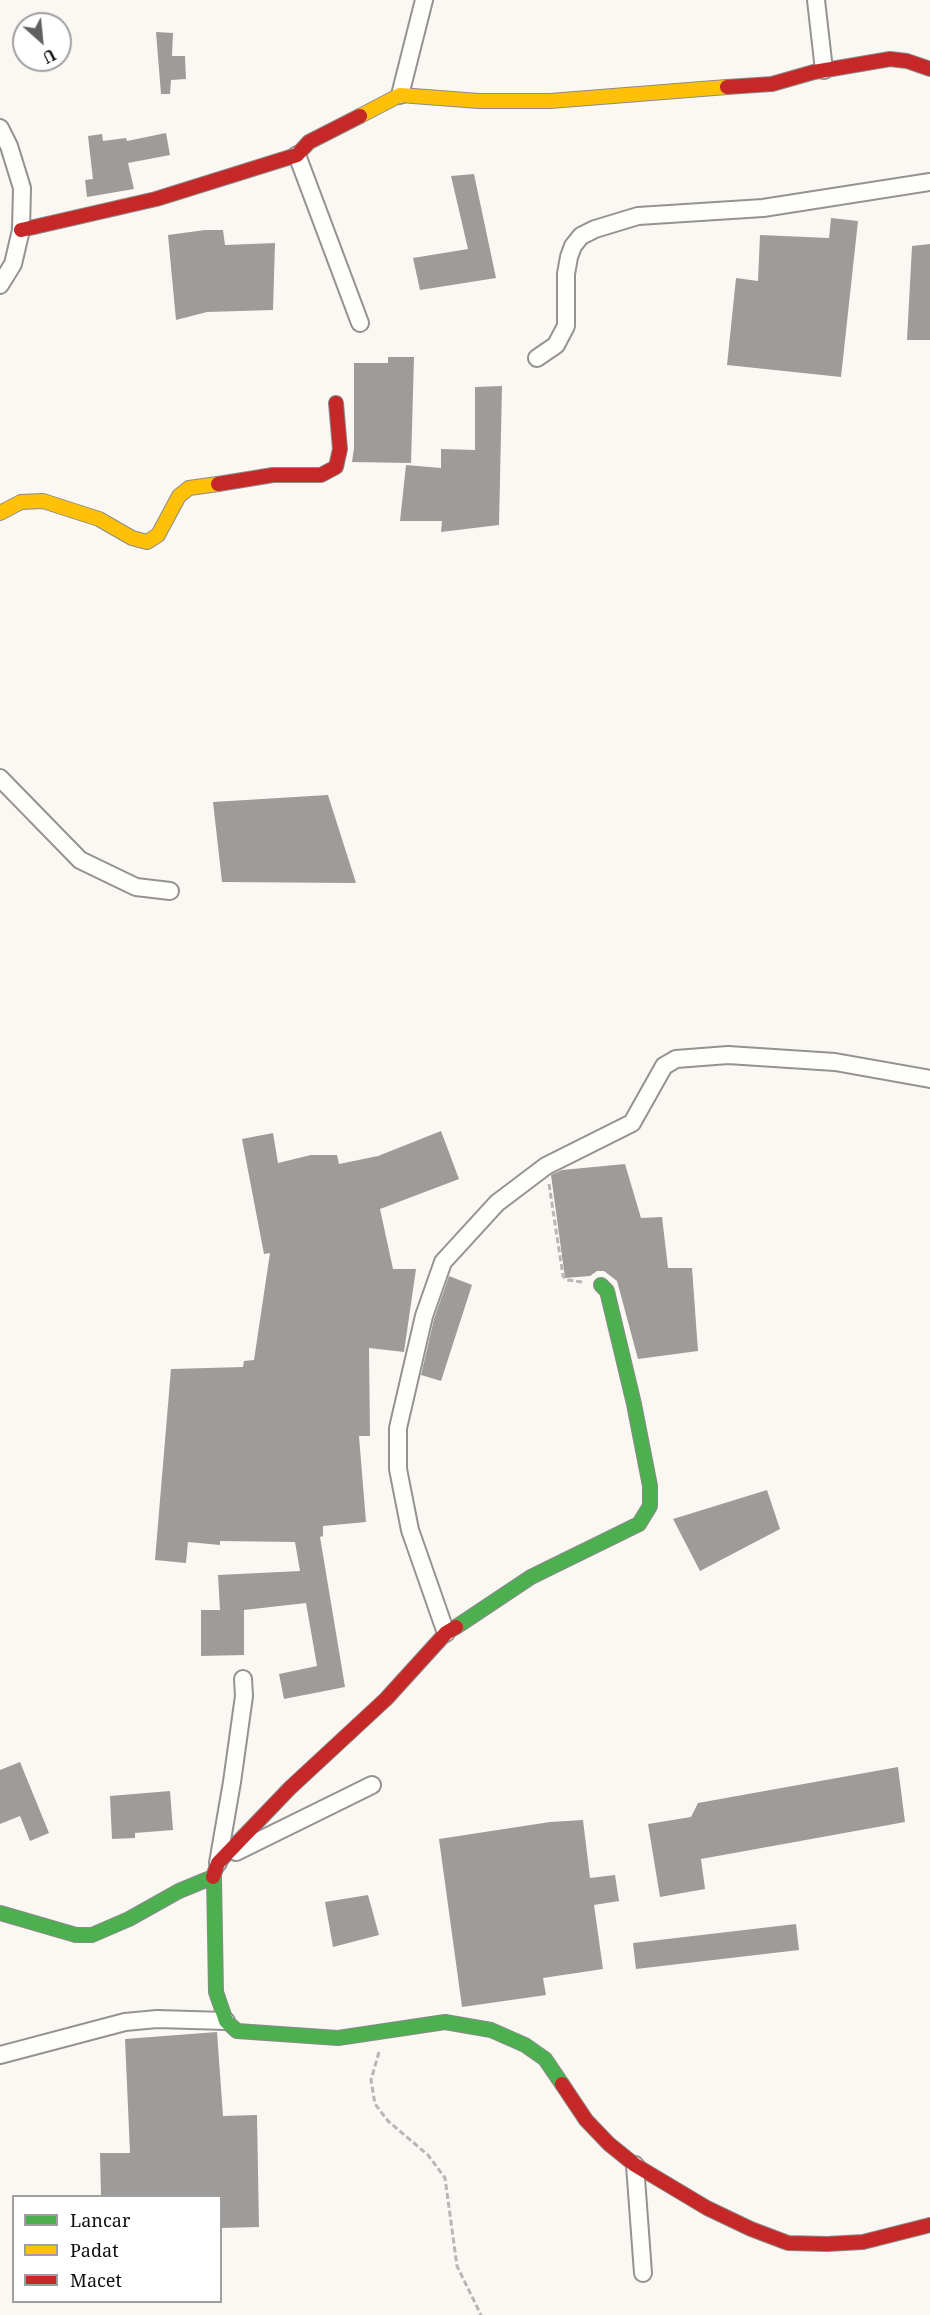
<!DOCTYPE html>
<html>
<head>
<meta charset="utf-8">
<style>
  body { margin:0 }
  #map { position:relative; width:930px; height:2315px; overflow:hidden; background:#fbf8f4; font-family:"Noto Serif",serif }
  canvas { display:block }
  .legend { position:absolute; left:12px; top:2195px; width:210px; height:108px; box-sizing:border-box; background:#fff; border:2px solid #9f9f9f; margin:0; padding:8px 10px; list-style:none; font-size:18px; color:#0e0e0e }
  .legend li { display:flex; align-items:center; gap:12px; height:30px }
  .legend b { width:30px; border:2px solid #9f9f9f }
  .north { position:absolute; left:12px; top:12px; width:60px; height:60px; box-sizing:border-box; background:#fff; border:2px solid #9f9f9f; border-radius:50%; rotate:153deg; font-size:16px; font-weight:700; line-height:24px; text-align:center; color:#0e0e0e }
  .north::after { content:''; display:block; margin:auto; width:21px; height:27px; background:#61605e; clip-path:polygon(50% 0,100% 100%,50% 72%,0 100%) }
</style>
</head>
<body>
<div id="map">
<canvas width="930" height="2315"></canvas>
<ul class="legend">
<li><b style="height:8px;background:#4caf50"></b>Lancar</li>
<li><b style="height:8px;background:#ffc107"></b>Padat</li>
<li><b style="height:8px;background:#c62828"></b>Macet</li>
</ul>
<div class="north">U</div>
</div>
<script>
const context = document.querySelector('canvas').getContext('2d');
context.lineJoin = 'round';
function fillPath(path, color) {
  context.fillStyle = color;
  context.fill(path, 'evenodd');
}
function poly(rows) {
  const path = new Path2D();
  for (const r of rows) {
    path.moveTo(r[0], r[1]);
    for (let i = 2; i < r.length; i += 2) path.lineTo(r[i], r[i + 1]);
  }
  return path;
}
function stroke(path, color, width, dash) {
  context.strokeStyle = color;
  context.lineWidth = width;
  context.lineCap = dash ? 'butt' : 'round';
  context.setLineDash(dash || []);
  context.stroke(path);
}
const building = poly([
  [156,32,173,33,172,56,185,56,186,79,171,80,170,94,161,94],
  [166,133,170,155,128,163,134,189,87,197,85,180,93,179,88,136,102,134,103,141,126,138,127,141],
  [474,174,496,278,420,290,413,258,468,249,451,176],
  [831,218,858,221,841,377,727,365,736,278,758,281,760,235,829,238],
  [205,230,223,230,225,245,275,243,273,310,207,312,176,320,168,235],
  [930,244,930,340,907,340,912,246],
  [388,357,414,357,411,463,352,462,354,448,354,363,388,363],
  [502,386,499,525,441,532,442,521,400,521,406,465,441,468,441,449,475,450,475,387],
  [328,795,356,883,222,882,213,802],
  [441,1131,459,1179,380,1209,393,1269,416,1269,404,1352,369,1348,370,1436,359,1436,366,1522,323,1526,323,1536,320,1537,345,1687,284,1699,279,1674,317,1666,306,1603,244,1610,244,1655,201,1656,201,1610,220,1610,218,1575,300,1571,295,1542,220,1541,220,1545,188,1542,186,1563,155,1560,171,1369,243,1367,244,1361,254,1360,270,1253,264,1254,242,1139,273,1133,278,1163,311,1155,337,1155,339,1164,378,1156],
  [625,1164,641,1218,662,1217,668,1268,692,1268,698,1351,638,1359,617,1281,604,1271,597,1271,590,1276,565,1278,551,1175,562,1170],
  [449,1276,472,1285,441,1381,421,1375,434,1319],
  [767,1490,780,1529,700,1571,673,1519],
  [20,1762,49,1833,30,1841,20,1816,0,1824,0,1770],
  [898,1767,905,1822,701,1859,705,1889,660,1897,648,1824,691,1817,698,1803],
  [170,1791,173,1830,135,1833,135,1838,112,1839,110,1796],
  [583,1820,590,1878,615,1875,619,1901,594,1905,603,1969,543,1978,546,1995,462,2007,439,1839,550,1822],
  [368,1895,379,1935,333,1947,325,1902],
  [796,1924,799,1950,636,1969,633,1943],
  [217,2032,223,2116,257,2115,259,2227,220,2228,220,2196,101,2196,100,2153,130,2153,125,2039]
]);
const path = poly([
  [549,1184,563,1276,567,1280,582,1282],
  [379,2052,371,2080,375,2104,388,2121,428,2155,445,2178,457,2266,481,2315]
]);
const street = poly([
  [816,0,824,70],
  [400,95,424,0],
  [0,128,9,146,22,188,21,230,13,264,0,285],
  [297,155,360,323],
  [537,358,556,345,566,326,566,274,569,257,573,246,581,236,595,229,638,216,763,208,930,182],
  [0,778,80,860,136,887,170,891],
  [446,1633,410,1530,398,1469,398,1428,424,1316,443,1262,497,1203,546,1166,632,1123,664,1066,676,1059,728,1055,835,1062,930,1079],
  [236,1852,372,1785],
  [218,1863,232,1782,244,1696,243,1679],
  [0,2055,125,2022,157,2019,226,2021],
  [635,2165,643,2273]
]);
const fast = poly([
  [456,1627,531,1577,639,1524,650,1506,650,1486,634,1404,607,1291,601,1285],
  [214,1877,216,1992,226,2021,237,2031,338,2038,445,2022,491,2030,525,2045,545,2059,562,2084],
  [0,1913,76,1935,92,1935,129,1919,179,1891,213,1877]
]);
const slow = poly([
  [360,116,400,95,479,101,550,101,727,87],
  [0,513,21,502,43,501,99,519,132,538,147,542,158,535,179,496,189,488,218,484]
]);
const jam = poly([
  [727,87,772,84,814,72,890,59,907,61,930,69],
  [21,230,156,199,297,155,309,142,360,116],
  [218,484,273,475,321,475,336,467,340,449,336,403],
  [213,1877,218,1863,290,1788,386,1699,446,1633,456,1627],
  [562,2084,586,2120,609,2144,635,2165,707,2208,751,2229,788,2243,827,2244,863,2242,930,2225]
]);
fillPath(building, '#9e9b99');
stroke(street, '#959392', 20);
stroke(fast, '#8b8a88', 16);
stroke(slow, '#8b8a88', 16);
stroke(jam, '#8b8a88', 16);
stroke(path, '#b8b7b7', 3, [6, 3]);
stroke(street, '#fefefd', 16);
stroke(fast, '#4caf50', 14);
stroke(slow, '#ffc107', 14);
stroke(jam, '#c62828', 14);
</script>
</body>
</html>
